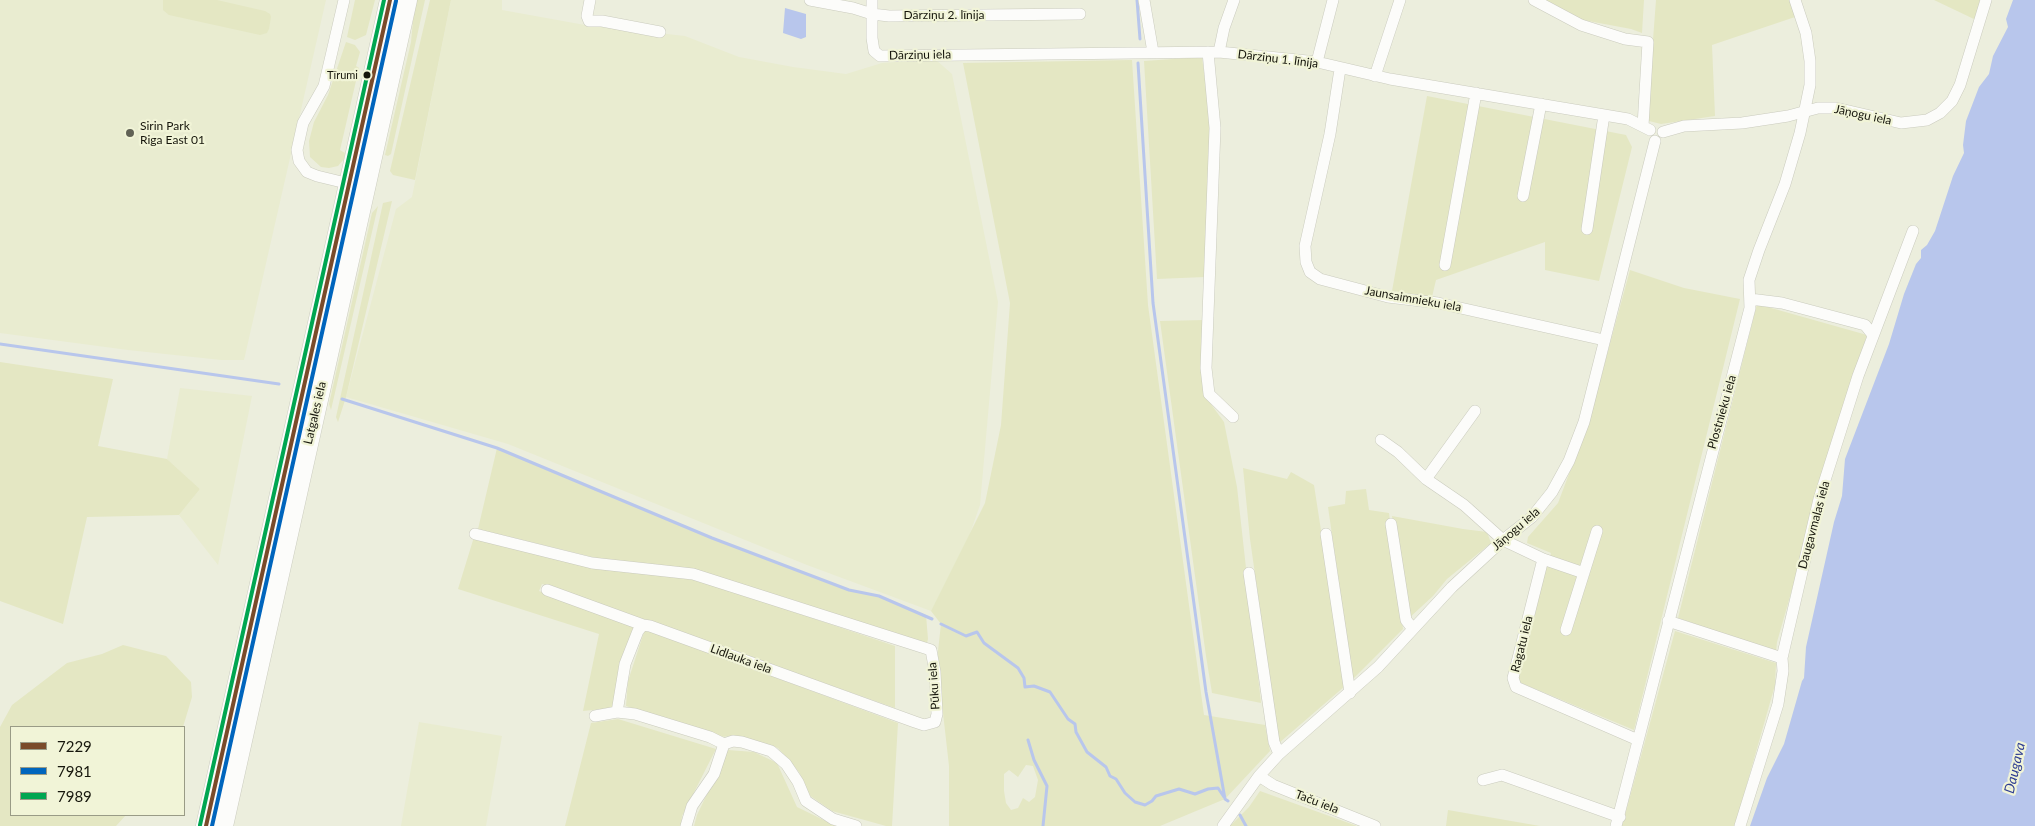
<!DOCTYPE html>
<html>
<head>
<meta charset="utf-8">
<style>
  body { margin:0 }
  #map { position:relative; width:2035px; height:826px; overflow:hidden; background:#eceedd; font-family:Lato,sans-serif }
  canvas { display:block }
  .legend { position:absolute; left:10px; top:726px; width:175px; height:90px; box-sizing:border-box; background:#f1f4d7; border:1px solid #999b86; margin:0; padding:6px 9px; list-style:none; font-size:15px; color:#16160c }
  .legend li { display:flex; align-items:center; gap:10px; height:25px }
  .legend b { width:25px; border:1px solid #999b86 }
</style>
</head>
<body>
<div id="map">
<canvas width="2035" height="826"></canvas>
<ul class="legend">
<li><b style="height:6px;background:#7a4b2a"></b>7229</li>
<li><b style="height:6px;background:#0065bd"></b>7981</li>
<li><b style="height:6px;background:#00a651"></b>7989</li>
</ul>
</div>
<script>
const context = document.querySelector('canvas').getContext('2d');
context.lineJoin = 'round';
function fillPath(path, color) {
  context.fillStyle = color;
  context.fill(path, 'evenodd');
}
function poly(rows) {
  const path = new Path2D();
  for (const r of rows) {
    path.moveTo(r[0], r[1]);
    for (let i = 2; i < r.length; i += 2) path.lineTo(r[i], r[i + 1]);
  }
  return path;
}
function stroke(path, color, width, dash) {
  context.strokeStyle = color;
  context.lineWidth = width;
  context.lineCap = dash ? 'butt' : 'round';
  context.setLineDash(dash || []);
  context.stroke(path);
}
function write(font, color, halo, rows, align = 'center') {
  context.font = font + ' Lato,sans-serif';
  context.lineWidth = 4.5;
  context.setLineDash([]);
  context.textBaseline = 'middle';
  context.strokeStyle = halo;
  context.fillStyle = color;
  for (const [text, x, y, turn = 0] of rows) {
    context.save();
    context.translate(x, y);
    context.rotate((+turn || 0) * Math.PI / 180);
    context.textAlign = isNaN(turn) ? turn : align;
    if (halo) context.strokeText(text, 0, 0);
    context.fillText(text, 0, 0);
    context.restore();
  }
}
const built = poly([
  [0,0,326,0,244,360,221,360,128,350,0,333],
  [451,0,502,0,502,10,585,25,685,36,739,57,793,67,846,74,882,63,935,59,952,74,998,302,980,505,959,565,931,611,807,565,508,444,346,397,396,209,412,197],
  [180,388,252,396,218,565,179,515,200,489,167,459],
  [419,722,502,736,486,826,401,826]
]);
const green = poly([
  [163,0,217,0,265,11,270,14,271,17,269,29,267,33,260,35,169,15,163,10],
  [355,0,375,0,366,35,355,40,347,37],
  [415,0,425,0,391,154,388,156,385,155,411,42],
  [430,0,451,0,415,180,393,175,390,171],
  [1543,0,1644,0,1642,33,1631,29,1583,20],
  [1656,0,1792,0,1795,17,1712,45,1715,116,1661,124,1649,121,1648,106],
  [1934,0,1980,0,1976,20],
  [346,42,355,45,360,52,356,66,359,68,340,150,345,153,344,159,338,166,329,168,321,167,310,157,309,141,314,122,328,95],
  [1202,57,1211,127,1205,277,1157,279,1144,61],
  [1132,60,1148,305,1204,715,1265,725,1270,751,1225,799,1160,826,949,826,949,766,937,660,941,624,931,611,985,503,1001,425,1010,303,963,63],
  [1026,765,1033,766,1038,780,1035,797,1029,802,1023,798,1018,808,1011,810,1006,803,1004,791,1004,774,1009,770,1018,777],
  [1427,96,1626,135,1632,147,1599,281,1545,270,1545,242,1436,280,1432,297,1392,291],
  [392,201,346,397,338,422,336,417,383,203],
  [378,206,331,410,329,404,372,213],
  [1630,270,1684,288,1740,299,1634,730,1521,683,1514,675,1551,553,1527,543,1528,537,1558,503,1589,421],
  [1757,304,1867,335,1820,481,1809,530,1777,642,1776,652,1678,618],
  [1205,320,1205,396,1224,422,1237,487,1261,703,1212,693,1206,656,1160,321],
  [0,362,113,379,98,446,167,459,200,489,179,515,87,517,63,624,0,601],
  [497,448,712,538,849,590,879,596,926,615,928,639,926,646,790,599,682,569,617,563,478,529],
  [1243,468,1287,479,1291,472,1314,485,1345,686,1279,743,1250,539],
  [1366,489,1369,510,1389,513,1403,629,1353,679,1328,507,1345,504,1346,491],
  [1392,516,1463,529,1487,532,1491,543,1447,579,1433,596,1408,619],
  [474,537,584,566,624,572,665,574,699,580,895,646,895,708,542,584,539,591,635,627,616,699,612,708,583,711,599,634,458,589],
  [645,629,898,723,892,826,886,826,832,811,809,795,799,772,778,748,738,736,717,737,626,706,628,681],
  [1675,631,1776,663,1775,685,1735,826,1622,826],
  [123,645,166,656,191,682,192,697,183,727,11,727,11,815,126,815,116,826,0,826,0,727,12,705,67,663,102,654],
  [618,719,716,749,682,816,681,826,565,826,591,723],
  [728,750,754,752,777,763,797,807,836,826,694,826,697,815],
  [1260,791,1357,826,1230,826,1249,807],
  [1448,810,1540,826,1446,826]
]);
const water = poly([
  [2013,0,2035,0,2035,826,1750,826,1767,778,1784,744,1802,681,1804,678,1806,647,1834,522,1842,496,1845,459,1889,344,1904,294,1916,264,1921,258,1921,250,1927,245,1935,231,1953,176,1964,153,1963,145,1966,121,1979,87,1989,74,1993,56,2008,27,2006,19],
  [785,8,806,14,806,37,801,39,783,33]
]);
const stream = poly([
  [1137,0,1140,39],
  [1138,63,1153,303,1206,692,1225,799,1228,801],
  [0,344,279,384],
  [342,399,497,448,712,538,849,590,879,596,932,619],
  [941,624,966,636,977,632,984,643,1018,668,1024,678,1025,687,1034,686,1050,692,1068,719,1075,724,1076,732,1087,752,1106,767,1110,776,1116,779,1125,793,1135,802,1145,805,1152,801,1156,796,1179,789,1195,794,1208,789,1218,788,1224,797],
  [1028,740,1034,760,1047,786,1043,826],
  [1240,815,1246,826]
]);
const street = poly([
  [344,0,324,86,303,123,297,150,299,161,307,172,317,176,350,184],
  [590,0,587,16,589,21,602,21,660,32],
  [810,0,853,8,872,14,889,16,1080,14],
  [872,0,872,38,874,51,880,56,1219,52,1317,62,1390,79,1628,119,1650,130],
  [1144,0,1153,52],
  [1534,0,1581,25,1625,39,1648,42,1643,126],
  [1208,52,1215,128,1206,368,1209,394,1233,417],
  [1219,52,1224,28,1234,0],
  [1317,62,1333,0],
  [1340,69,1330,134,1305,246,1306,262,1310,272,1320,279,1388,297,1438,303,1604,340],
  [1375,76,1400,0],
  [1663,132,1684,126,1742,123,1788,116,1818,108,1836,108,1901,123,1927,120,1940,113,1952,101,1960,85,1986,0],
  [1523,196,1541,104],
  [1587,229,1604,115],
  [1445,265,1476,93],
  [1750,299,1782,303,1865,325,1873,335],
  [1381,440,1398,452,1426,479,1464,505,1503,540,1543,559,1584,573],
  [1426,479,1475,411],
  [1391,524,1406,620,1413,629],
  [475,534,592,563,693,574,931,650,935,672,937,714,935,722,924,725,915,722,650,626,643,625,547,590],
  [1326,534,1350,693],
  [1543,559,1513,678,1516,687,1638,740],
  [1249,573,1274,742,1279,754],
  [1668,621,1782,658],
  [1566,630,1597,531],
  [617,712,625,664,638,631,643,625],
  [595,716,617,712,635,714,710,737,724,744,733,741,742,742,771,751,786,764,798,782,806,801,833,819,856,826],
  [1259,776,1273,785,1375,826],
  [1483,780,1502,775,1620,817],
  [686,826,692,806,714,774,724,744],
  [1223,826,1259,776,1279,754,1378,667,1452,587,1503,540,1532,517,1552,492,1569,461,1584,422,1655,141],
  [1616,826,1750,308,1749,280,1759,250,1785,184,1800,133,1810,85,1810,61,1806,33,1795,0],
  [1740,826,1778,704,1783,671,1782,658,1819,499,1858,376,1913,231]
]);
const highway = poly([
  [206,826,390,0],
  [223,826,407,0]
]);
const bus1 = poly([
  [206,826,390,0]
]);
const bus2 = poly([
  [212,826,396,1]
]);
const bus3 = poly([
  [200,825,384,0]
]);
const markers = [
  [367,75,4.5,"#16160c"],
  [130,133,5,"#616255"]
];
const busNames = [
  ["Tīrumi",358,75]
];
const streetNames = [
  ["Dārziņu 2. līnija",944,15],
  ["Dārziņu iela",920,55,-1],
  ["Dārziņu 1. līnija",1278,59,7],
  ["Jāņogu iela",1863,115,12],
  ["Jaunsaimnieku iela",1413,299,10],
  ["Plostnieku iela",1722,412,-74],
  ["Latgales iela",315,413,-77],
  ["Daugavmalas iela",1814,525,-75],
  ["Jāņogu iela",1516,529,-41],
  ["Ragatu iela",1522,644,-76],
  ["Lidlauka iela",741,659,20],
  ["Pūku iela",934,686,-94],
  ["Taču iela",1317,802,21]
];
const poiNames = [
  ["Sirin Park",140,126],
  ["Riga East 01",140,140]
];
const waterNames = [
  ["Daugava",2015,768,-77]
];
fillPath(built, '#e9ecd0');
fillPath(green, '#e4e7c3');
fillPath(water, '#b8c6ec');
stroke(stream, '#b8c6ec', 3);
stroke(street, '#cacbbe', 12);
stroke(highway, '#cacbbe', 21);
stroke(street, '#fcfcfa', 11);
stroke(highway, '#fcfcfa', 20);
stroke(bus1, '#7a4b2a', 4);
stroke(bus2, '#0065bd', 4);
stroke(bus3, '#00a651', 4);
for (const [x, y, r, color] of markers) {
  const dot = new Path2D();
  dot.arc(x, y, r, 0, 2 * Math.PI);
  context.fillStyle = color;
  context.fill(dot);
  stroke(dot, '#f1f4d7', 2);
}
write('11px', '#16160c', '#f1f4d7', busNames, 'right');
write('12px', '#16160c', '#f1f4d7', streetNames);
write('12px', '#16160c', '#f1f4d7', poiNames, 'left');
write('italic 14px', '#2d3c92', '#f1f4d7', waterNames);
</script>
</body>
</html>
